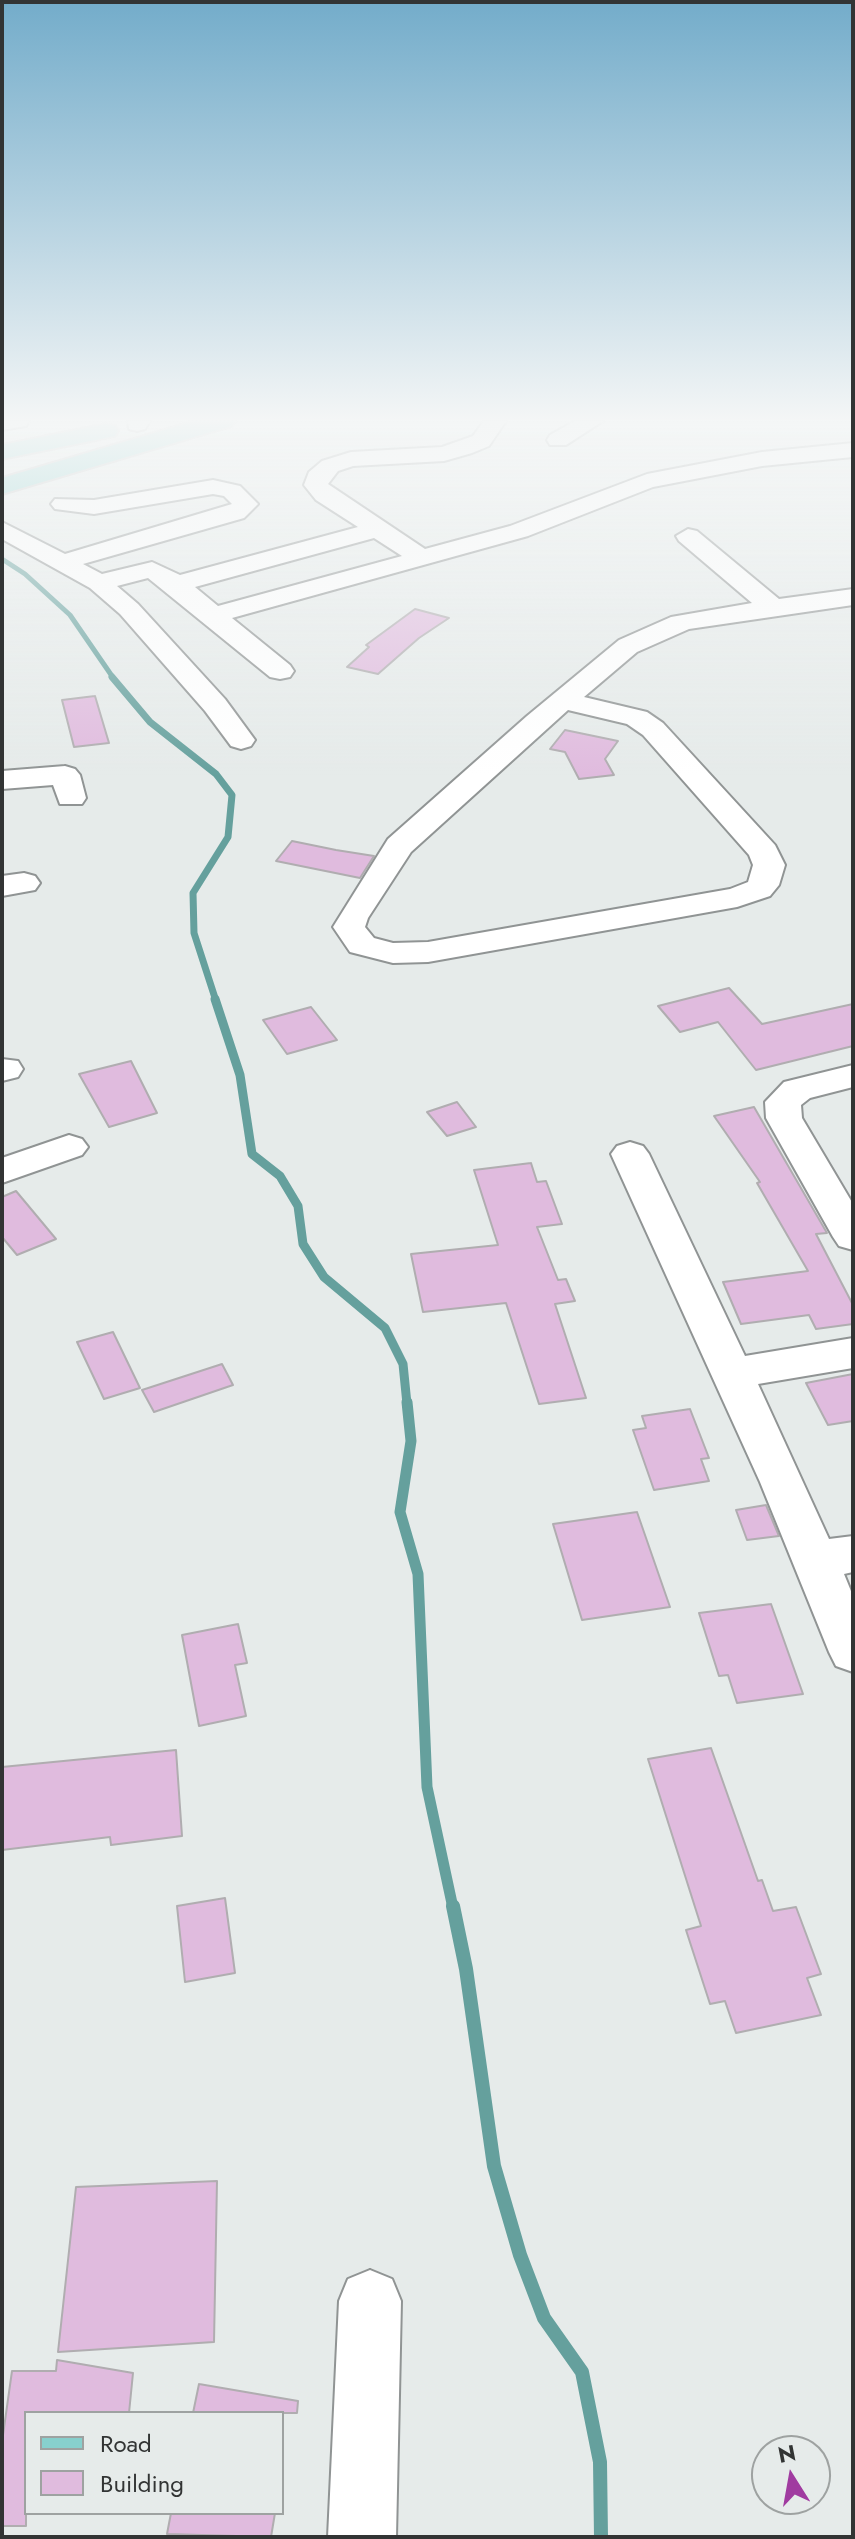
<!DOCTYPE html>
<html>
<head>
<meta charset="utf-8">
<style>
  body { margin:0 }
  #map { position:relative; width:855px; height:2539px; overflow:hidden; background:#e6ebea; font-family:Jost,sans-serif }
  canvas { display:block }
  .frame { position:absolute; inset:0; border:4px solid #323434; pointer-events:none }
  .legend { position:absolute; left:24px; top:2411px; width:260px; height:104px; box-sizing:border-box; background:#e6ebea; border:2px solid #9ea2a1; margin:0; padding:10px 14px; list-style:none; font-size:24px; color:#323434 }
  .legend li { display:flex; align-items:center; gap:16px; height:40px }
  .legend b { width:40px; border:2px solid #9ea2a1 }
  .north { position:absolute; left:751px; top:2435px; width:80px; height:80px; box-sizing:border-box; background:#e6ebea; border:2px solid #9ea2a1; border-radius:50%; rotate:349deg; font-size:22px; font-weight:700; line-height:32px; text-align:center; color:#323434 }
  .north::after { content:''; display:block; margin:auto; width:28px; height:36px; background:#a03ba0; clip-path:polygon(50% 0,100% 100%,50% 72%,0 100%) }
</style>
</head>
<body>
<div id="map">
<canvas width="855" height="2539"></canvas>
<div class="frame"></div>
<ul class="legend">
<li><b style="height:10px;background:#87d0cd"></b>Road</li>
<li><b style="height:22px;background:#e0bbde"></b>Building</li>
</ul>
<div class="north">N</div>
</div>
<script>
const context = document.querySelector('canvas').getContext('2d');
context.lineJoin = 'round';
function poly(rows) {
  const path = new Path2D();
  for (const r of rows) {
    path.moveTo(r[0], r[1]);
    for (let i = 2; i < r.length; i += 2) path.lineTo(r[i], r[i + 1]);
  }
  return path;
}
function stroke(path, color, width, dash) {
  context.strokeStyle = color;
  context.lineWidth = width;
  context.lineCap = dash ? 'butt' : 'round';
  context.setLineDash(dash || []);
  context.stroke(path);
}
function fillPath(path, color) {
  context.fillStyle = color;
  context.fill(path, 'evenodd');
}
const streamFar4 = poly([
  [2,559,25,574,70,615,114,679]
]);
const streamFar3 = poly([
  [112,677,150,722,216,774,232,795,228,837,193,893,194,933,216,1001]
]);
const streamFar2 = poly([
  [215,999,240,1075,252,1154,280,1176,298,1206,303,1244,324,1277,385,1328,403,1364,407,1404]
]);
const streamFar1 = poly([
  [407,1402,411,1441,400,1512,418,1574,427,1787,453,1908]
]);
const stream = poly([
  [453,1906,466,1969,494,2166,520,2255,544,2318,582,2372,600,2462,601,2537]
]);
const building = poly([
  [415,609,449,618,419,638,378,674,347,667,369,647,366,645,415,609],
  [95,696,109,743,74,747,62,700,95,696],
  [565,730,618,741,605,759,614,775,579,779,565,752,550,749,565,730],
  [292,841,336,850,374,856,360,878,276,861,292,841],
  [729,988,762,1024,853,1004,853,1046,756,1070,718,1022,680,1032,658,1006,729,988],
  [311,1007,337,1040,287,1054,263,1020,311,1007],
  [131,1061,157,1113,109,1127,79,1074,131,1061],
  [457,1102,476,1127,447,1136,427,1112,457,1102],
  [754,1107,827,1233,816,1234,853,1305,853,1324,816,1329,809,1315,741,1324,723,1282,808,1271,757,1183,760,1182,714,1116,754,1107],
  [531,1163,537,1182,546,1181,562,1224,537,1227,558,1280,566,1279,575,1301,555,1304,586,1398,539,1404,506,1303,423,1312,411,1254,498,1245,474,1170,531,1163],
  [16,1191,56,1239,17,1255,2,1237,2,1197,16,1191],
  [113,1332,140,1388,104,1399,77,1342,113,1332],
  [222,1364,233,1385,154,1412,142,1390,222,1364],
  [853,1374,853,1421,828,1425,806,1383,853,1374],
  [690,1409,709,1458,701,1459,709,1481,654,1490,633,1430,646,1428,642,1416,690,1409],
  [766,1505,779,1536,747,1540,736,1510,766,1505],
  [637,1512,670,1607,582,1620,553,1524,637,1512],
  [771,1604,803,1694,737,1703,728,1675,719,1676,699,1613,771,1604],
  [238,1624,247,1663,235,1665,246,1716,199,1726,182,1635,238,1624],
  [711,1748,758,1881,762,1880,773,1911,796,1907,821,1974,807,1978,821,2015,736,2033,725,2001,710,2004,686,1930,701,1926,648,1759,711,1748],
  [176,1750,182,1836,111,1845,110,1837,2,1850,2,1767,176,1750],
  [225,1898,235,1973,185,1982,177,1906,225,1898],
  [217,2181,214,2342,58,2352,76,2187,217,2181],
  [57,2360,133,2373,129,2413,26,2413,26,2526,2,2526,2,2442,12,2371,56,2371,57,2360],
  [199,2384,298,2401,297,2413,193,2413,199,2384],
  [171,2513,275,2513,271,2537,167,2534,171,2513]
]);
const minor = poly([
  [2,421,29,421,26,426,2,430,2,421],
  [128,421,150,421,145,429,137,431,129,429,128,421],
  [484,421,506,421,489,446,472,453,444,461,353,466,338,471,328,484,425,549,510,526,647,474,762,452,853,443,853,457,762,466,653,487,528,536,232,618,290,665,294,671,290,677,280,679,270,677,148,578,117,586,138,604,225,699,255,740,251,746,241,749,231,746,205,711,120,614,90,588,2,539,2,522,65,554,232,504,224,496,213,494,94,514,55,509,51,504,55,499,94,500,213,480,240,486,258,504,244,518,83,564,102,574,152,562,180,575,358,527,316,500,304,485,309,472,322,461,351,452,442,447,473,436,484,421],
  [374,538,402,556,218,606,195,587,374,538],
  [575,421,603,421,566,445,550,445,547,440,550,435,575,421],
  [688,529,697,531,779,599,853,589,853,605,689,629,637,652,584,697,647,712,663,723,775,845,785,865,779,885,770,896,737,907,428,962,393,963,350,952,333,927,388,839,527,716,619,640,671,617,752,603,679,541,676,536,688,529],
  [568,710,627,724,643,735,749,855,753,865,748,882,730,889,428,942,393,943,374,938,365,927,368,918,411,852,568,710],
  [65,766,75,769,80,775,86,798,82,804,60,804,53,785,2,789,2,771,65,766],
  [24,873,35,876,40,883,35,890,2,896,2,876,24,873],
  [2,1059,18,1061,23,1069,18,1077,2,1081,2,1059],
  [853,1065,853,1087,810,1098,801,1105,802,1118,853,1204,853,1250,839,1246,833,1237,766,1118,765,1102,784,1082,853,1065],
  [69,1135,82,1139,88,1147,82,1155,2,1183,2,1158,69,1135],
  [630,1142,643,1146,649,1154,745,1356,853,1338,853,1368,758,1384,829,1539,853,1536,853,1572,844,1574,853,1596,853,1672,836,1666,829,1652,760,1482,611,1154,617,1146,630,1142],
  [370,2270,392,2279,401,2301,396,2537,328,2537,339,2301,348,2279,370,2270]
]);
const major = poly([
  [195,421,235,421,231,426,2,494,2,478,195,421],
  [106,424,115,426,118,431,115,436,2,459,2,445,106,424]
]);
stroke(streamFar4, '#65a09d', 5);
stroke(streamFar3, '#65a09d', 7);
stroke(streamFar2, '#65a09d', 9);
stroke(streamFar1, '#65a09d', 11);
stroke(stream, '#65a09d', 14);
fillPath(building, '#e0bbde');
stroke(building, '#b0adb0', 2);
stroke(minor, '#909494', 4);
stroke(major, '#c6c6c6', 4);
fillPath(minor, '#fff');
fillPath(major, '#87d0cd');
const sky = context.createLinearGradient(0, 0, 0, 777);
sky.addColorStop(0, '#73acca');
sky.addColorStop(0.54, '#f4f6f6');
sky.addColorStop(1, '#f4f6f600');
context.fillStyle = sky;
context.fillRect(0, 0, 855, 777);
</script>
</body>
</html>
